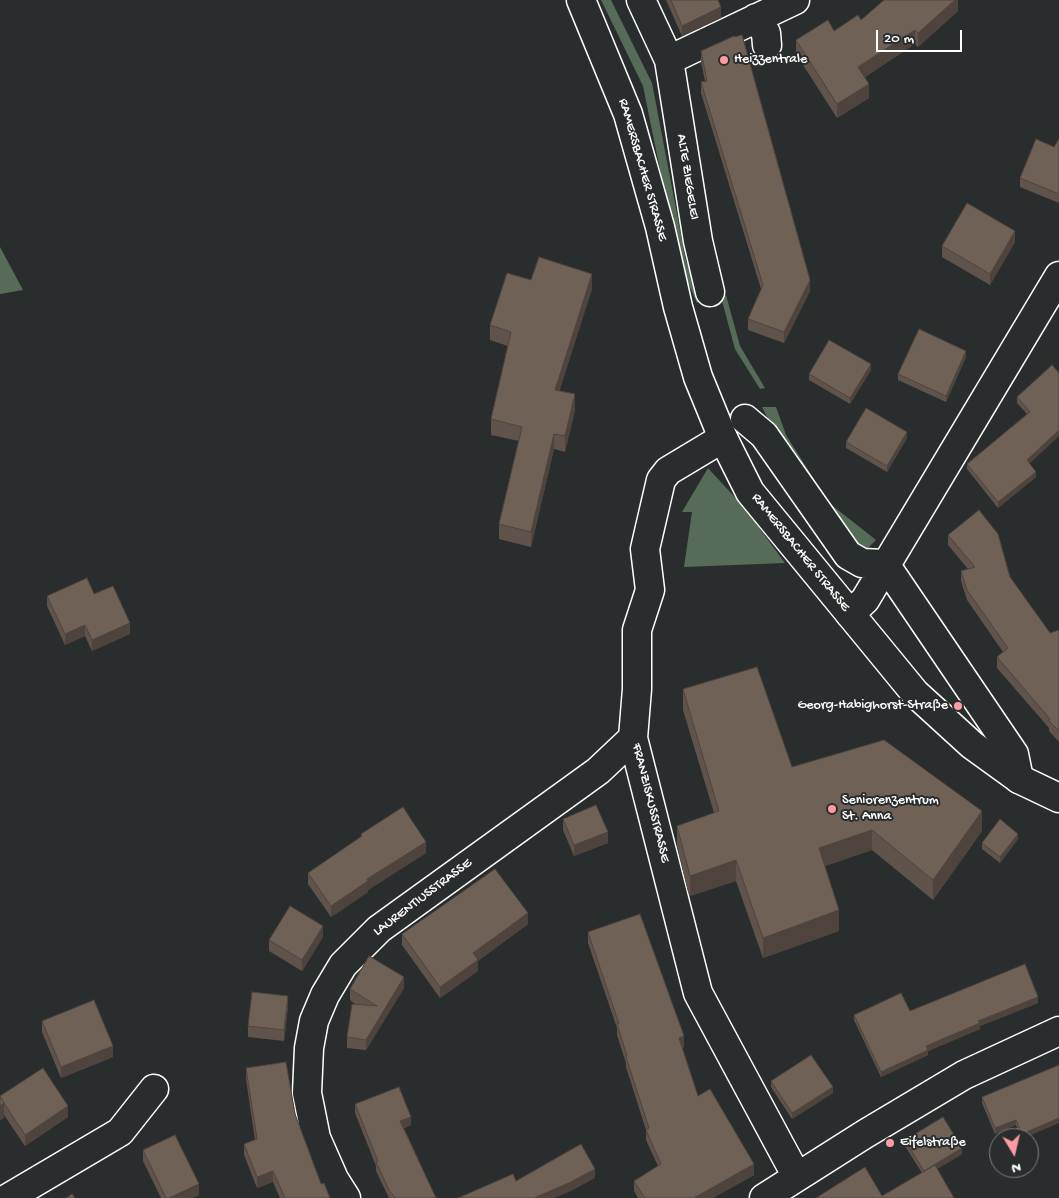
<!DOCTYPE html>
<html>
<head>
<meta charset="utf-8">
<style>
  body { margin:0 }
  #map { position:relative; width:1059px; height:1198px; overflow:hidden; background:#2a2d2e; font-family:"Gochi Hand",sans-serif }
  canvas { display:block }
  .north { position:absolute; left:989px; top:1128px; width:50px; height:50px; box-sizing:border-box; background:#2a2d2e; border:1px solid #7f8182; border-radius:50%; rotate:171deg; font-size:14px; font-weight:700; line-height:20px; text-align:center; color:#fff }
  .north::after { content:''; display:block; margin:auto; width:18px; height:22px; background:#ff9aa2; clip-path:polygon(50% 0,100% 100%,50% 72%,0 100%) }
  .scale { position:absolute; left:876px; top:30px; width:86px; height:22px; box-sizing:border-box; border:2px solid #fff; border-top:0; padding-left:6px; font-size:15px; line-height:18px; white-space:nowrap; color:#fff; -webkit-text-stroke:4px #2a2d2e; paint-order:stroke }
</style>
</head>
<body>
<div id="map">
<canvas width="1059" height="1198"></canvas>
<div class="north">N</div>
<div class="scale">20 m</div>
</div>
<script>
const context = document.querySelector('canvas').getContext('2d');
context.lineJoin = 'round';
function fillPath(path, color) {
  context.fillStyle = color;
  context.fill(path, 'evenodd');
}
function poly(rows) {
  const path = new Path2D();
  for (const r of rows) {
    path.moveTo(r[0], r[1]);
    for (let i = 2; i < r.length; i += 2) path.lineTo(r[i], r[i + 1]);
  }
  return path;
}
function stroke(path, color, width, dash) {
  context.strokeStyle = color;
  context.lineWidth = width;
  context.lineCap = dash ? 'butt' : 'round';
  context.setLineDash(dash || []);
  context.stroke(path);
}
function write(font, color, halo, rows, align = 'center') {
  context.font = font + ' "Gochi Hand",sans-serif';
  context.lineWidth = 4;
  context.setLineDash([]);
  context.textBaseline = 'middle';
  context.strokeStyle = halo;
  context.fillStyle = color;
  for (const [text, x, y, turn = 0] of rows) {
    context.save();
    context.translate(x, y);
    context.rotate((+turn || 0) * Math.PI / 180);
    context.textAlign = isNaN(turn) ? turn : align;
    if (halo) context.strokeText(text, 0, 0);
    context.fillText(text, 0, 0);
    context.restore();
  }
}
const green = poly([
  [601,0,611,0,652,83,686,261,702,300,697,303,679,263,643,86],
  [0,247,23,290,0,294],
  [726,295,740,346,765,388,760,389,735,349,721,297],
  [762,407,776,407,786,435,829,503,876,540,858,558,795,471],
  [708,468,743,506,785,563,684,567,692,512,682,512]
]);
const minor = poly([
  [641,0,669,60,795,0],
  [756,18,766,33,767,45],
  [669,60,698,241,710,292],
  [745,419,764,435,848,555,862,563,885,564,1014,754,1019,779],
  [723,438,668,471,661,480,645,549,650,590,637,630,637,689,633,738,698,993,797,1177],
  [850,614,865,600,1059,276],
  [8,1198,120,1132,154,1089],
  [346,1198,334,1179,316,1138,307,1093,309,1048,314,1021,325,995,343,965,379,929,598,771,633,738],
  [764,1198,865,1134,964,1075,1059,1031]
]);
const major = poly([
  [581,0,628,114,660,227,678,307,698,377,723,438,750,492,915,693,972,745,1019,779,1059,798]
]);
const wall = poly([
  [666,0,718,0,721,18,682,36],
  [958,0,958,11,918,47,915,44,865,77,869,98,837,118,796,54,796,40,834,31,861,20],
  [701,51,810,291,784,343,748,330,748,319,761,289,701,93,701,82,705,81,701,62],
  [1059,139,1059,203,1020,187,1020,178,1054,147],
  [1015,242,990,285,942,257,942,246],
  [531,280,592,289,559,391,575,410,565,452,554,449,531,547,499,539,499,524,519,441,491,435,491,419,508,346,490,340,490,325],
  [966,357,946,402,898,380,898,374],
  [871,370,850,404,809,380,809,374],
  [1059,373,1059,436,1029,463,1036,477,998,508,967,469,967,464,1027,414,1017,403,1017,397],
  [907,438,887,472,846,448,846,442],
  [948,535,1010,577,1050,633,1059,630,1059,742,1049,731,1049,728,997,668,997,657,1003,652,967,600,961,581,961,571,968,569,948,545],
  [94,594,130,634,92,651,85,636,65,645,47,606,47,596],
  [683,689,792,767,982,831,933,900,872,850,825,866,839,931,763,958,736,881,690,896,688,892,677,846,677,826,714,813,683,710],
  [563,819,608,843,574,856,563,830],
  [361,834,426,853,368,890,368,892,331,917,308,884,308,873,361,837],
  [1018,839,1000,863,982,849,982,843],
  [528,924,478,961,478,971,440,998,402,945,402,934],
  [588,932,684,1047,682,1048,698,1096,754,1175,713,1198,638,1198,634,1191,634,1181,658,1166,646,1140,646,1130,626,1067,626,1063,617,1035,617,1028,588,943],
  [323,937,302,971,269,951,269,940],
  [404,988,366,1050,347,1048,347,1037,355,1004,350,1000,350,989],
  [1038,1003,980,1026,980,1029,928,1051,928,1055,881,1077,854,1020,854,1015],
  [288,1007,284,1041,248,1037,248,1026],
  [42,1021,113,1057,61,1078,42,1032],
  [1059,1065,1024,1138,1021,1138,1016,1125,995,1134,982,1103,982,1097],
  [246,1068,295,1114,321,1184,330,1198,280,1198,273,1182,257,1188,244,1155,244,1144,255,1140,246,1079],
  [771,1081,833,1093,792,1119,771,1087],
  [0,1096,68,1117,25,1146,4,1115,4,1118,0,1120],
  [355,1104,411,1125,404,1128,436,1198,389,1198,376,1171,376,1166,355,1113],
  [905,1140,962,1154,937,1169,882,1196,922,1173,905,1146],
  [143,1150,199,1195,192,1198,161,1198,143,1161]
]);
const shadedWall = poly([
  [955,0,958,0,958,11,918,47,918,33],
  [721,7,721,18,682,36,682,26],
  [915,30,915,44,858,81,858,67],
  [869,84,869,98,837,118,837,104],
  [1015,231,1015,242,990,285,990,274],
  [592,274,592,289,555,405,555,390],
  [810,280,810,291,784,343,784,332],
  [966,351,966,357,946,402,946,396],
  [871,364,871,370,850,404,850,398],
  [575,394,575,410,565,452,565,436],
  [1059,430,1059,436,1027,466,1027,460],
  [907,432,907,438,887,472,887,466],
  [554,434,554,449,531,547,531,532],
  [1036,472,1036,477,998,508,998,502],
  [130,623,130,634,92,651,92,640],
  [85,625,85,636,65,645,65,634],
  [982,811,982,831,933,900,933,880],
  [872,830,872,850,819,868,819,848],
  [608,832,608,843,574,856,574,845],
  [1018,834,1018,839,1000,863,1000,857],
  [426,842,426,853,368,890,368,892,331,917,331,906,367,879],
  [736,860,736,881,690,896,690,876],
  [839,910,839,931,763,958,763,938],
  [528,913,528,924,478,961,478,971,440,998,440,987,473,953],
  [323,926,323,937,302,971,302,960],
  [404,977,404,988,366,1050,366,1040],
  [288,996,288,1007,284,1041,284,1030],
  [1038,997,1038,1003,980,1026,980,1029,928,1051,928,1055,881,1077,881,1072,926,1046,978,1021],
  [684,1036,684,1047,679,1049,679,1038],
  [113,1046,113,1057,61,1078,61,1067],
  [833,1087,833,1093,792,1119,792,1113],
  [4,1103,4,1118,0,1120,0,1106],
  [68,1106,68,1117,25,1146,25,1135],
  [411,1117,411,1125,400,1130,400,1121],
  [1059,1118,1059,1123,1024,1138,1022,1138,1022,1134],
  [1016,1120,1016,1125,995,1134,995,1128],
  [962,1148,962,1154,924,1177,924,1171],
  [754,1164,754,1175,713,1198,694,1198],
  [595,1169,595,1178,571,1191,554,1198,534,1198],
  [273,1171,273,1182,257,1188,257,1177],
  [199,1184,199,1195,192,1198,169,1198]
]);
const building = poly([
  [671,0,718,0,721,7,682,26,671,0],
  [884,0,955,0,918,33,915,30,858,67,869,84,837,104,796,40,828,20,834,31,858,15,861,20,884,0],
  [742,35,810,280,784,332,748,319,763,285,701,82,707,81,701,51,734,36,734,37,742,35],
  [1036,139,1054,147,1059,139,1059,194,1020,178,1036,139],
  [967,203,1015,231,990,274,942,246,967,203],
  [539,257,592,274,555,390,575,394,565,436,554,434,531,532,499,524,522,427,491,419,511,332,490,325,507,273,531,280,539,257],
  [919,329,966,351,946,396,898,374,919,329],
  [829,340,871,364,850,398,809,374,829,340],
  [1052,365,1059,373,1059,430,1027,460,1036,472,998,502,967,464,1030,412,1017,397,1052,365],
  [866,408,907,432,887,466,846,442,866,408],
  [979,510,998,534,1010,577,1050,633,1059,630,1059,731,1049,721,1050,719,997,657,1008,648,967,590,961,571,975,567,948,535,979,510],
  [87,578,94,594,113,586,130,623,92,640,85,625,65,634,47,596,87,578],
  [757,667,792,767,884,740,982,811,933,880,872,830,819,848,839,910,763,938,736,860,690,876,677,826,719,811,683,689,757,667],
  [596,805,608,832,574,845,563,819,596,805],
  [403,807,426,842,367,879,368,881,331,906,308,873,362,836,361,834,403,807],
  [1000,819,1018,834,1000,857,982,843,1000,819],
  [495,869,528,913,473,953,478,960,440,987,402,934,495,869],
  [290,906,323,926,302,960,269,940,290,906],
  [640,914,684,1036,679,1038,698,1096,710,1089,754,1164,694,1198,645,1198,634,1181,661,1164,646,1130,649,1128,626,1057,627,1056,617,1024,619,1024,588,932,640,914],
  [369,956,404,977,366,1040,347,1037,352,1004,377,1006,350,989,369,956],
  [1025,964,1038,997,978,1021,980,1023,926,1046,928,1050,881,1072,854,1015,901,993,910,1011,1025,964],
  [252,992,288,996,284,1030,248,1026,252,992],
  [94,1000,113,1046,61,1067,42,1021,94,1000],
  [811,1055,833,1087,792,1113,771,1081,811,1055],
  [286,1062,295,1114,321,1184,324,1183,330,1198,285,1198,273,1171,257,1177,244,1144,257,1139,246,1068,286,1062],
  [1059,1065,1059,1118,1022,1134,1016,1120,995,1128,982,1097,1059,1065],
  [43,1068,68,1106,25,1135,4,1103,0,1096,43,1068],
  [399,1087,411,1117,400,1121,436,1198,395,1198,389,1190,376,1162,378,1161,355,1104,399,1087],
  [0,1097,4,1103,0,1106,0,1097],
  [943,1117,962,1148,924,1171,905,1140,943,1117],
  [175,1135,199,1184,169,1198,166,1198,143,1150,175,1135],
  [581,1144,595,1169,571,1182,534,1198,458,1198,513,1174,516,1181,581,1144],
  [935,1165,954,1198,816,1198,865,1167,882,1196,935,1165],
  [72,1194,75,1198,66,1198,72,1194]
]);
const markers = [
  [724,60,5,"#ff9aa2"],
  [958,706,5,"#ff9aa2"],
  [832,809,5,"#ff9aa2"],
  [890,1143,5,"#ff9aa2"]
];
const poiNames = [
  ["Heizzentrale",734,60],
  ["Georg-Habighorst-Straße",948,706,"right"],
  ["Seniorenzentrum",842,801],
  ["St. Anna",842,817],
  ["Eifelstraße",900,1143]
];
const streetNames = [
  ["RAMERSBACHER STRASSE",642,170,74],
  ["ALTE ZIEGELEI",687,177,81],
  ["RAMERSBACHER STRASSE",800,553,51],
  ["FRANZISKUSSTRASSE",650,803,76],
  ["LAURENTIUSSTRASSE",423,898,-37]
];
fillPath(green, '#566c58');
stroke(minor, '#fff', 31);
stroke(major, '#fff', 31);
stroke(minor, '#2a2d2e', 28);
stroke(major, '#2a2d2e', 28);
fillPath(wall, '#60534b');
fillPath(shadedWall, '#4e443d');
fillPath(building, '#706157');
stroke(building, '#4e443d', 1);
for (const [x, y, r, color] of markers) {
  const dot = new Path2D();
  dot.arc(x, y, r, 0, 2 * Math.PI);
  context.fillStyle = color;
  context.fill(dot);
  stroke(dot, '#2a2d2e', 2);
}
write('14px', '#fff', '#2a2d2e', poiNames, 'left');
write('14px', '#fff', '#2a2d2e', streetNames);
</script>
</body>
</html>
